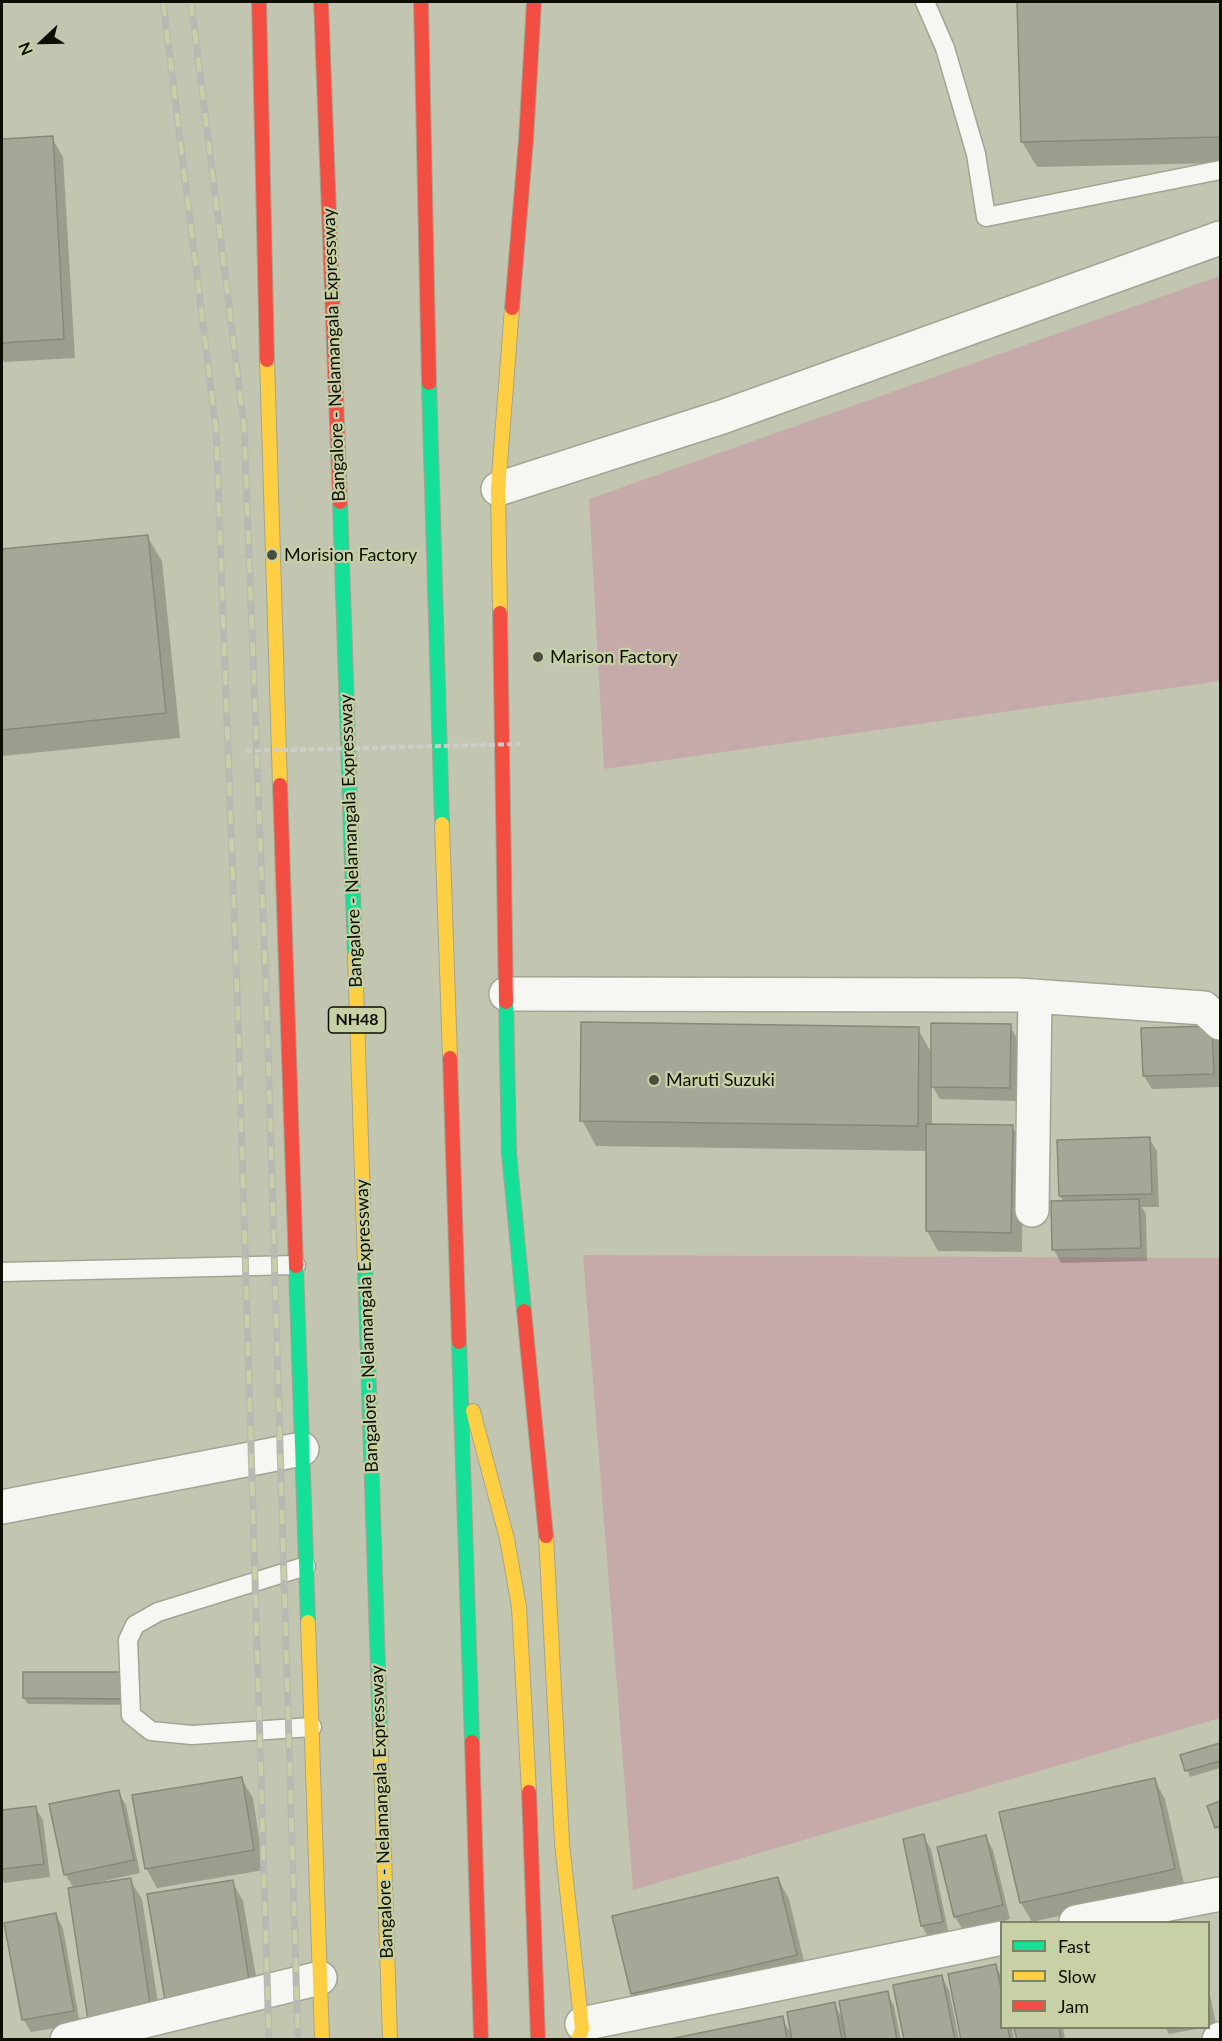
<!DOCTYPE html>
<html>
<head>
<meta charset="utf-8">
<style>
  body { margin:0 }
  #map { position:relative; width:1222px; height:2041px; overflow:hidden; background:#c2c6b0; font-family:Lato,sans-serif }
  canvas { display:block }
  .frame { position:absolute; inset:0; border:3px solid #0d0f02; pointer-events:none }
  .legend { position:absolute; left:1000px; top:1921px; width:210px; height:108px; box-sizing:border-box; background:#c8d0a6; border:2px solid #7d8364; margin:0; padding:8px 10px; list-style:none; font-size:18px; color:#0d0f02 }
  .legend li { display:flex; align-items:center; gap:12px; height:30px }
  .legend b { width:30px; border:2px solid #7d8364 }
  .north { position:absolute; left:12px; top:12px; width:60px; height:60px; -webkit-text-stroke:4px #c8d0a6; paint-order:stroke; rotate:248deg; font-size:16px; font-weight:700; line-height:24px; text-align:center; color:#0d0f02 }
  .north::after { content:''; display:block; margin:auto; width:21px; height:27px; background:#0d0f02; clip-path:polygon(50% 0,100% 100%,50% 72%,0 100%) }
</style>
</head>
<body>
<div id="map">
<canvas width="1222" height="2041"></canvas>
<div class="frame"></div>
<ul class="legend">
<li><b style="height:8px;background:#16e098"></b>Fast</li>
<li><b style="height:8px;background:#ffcf43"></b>Slow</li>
<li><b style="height:8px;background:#f24e42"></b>Jam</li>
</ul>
<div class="north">N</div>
</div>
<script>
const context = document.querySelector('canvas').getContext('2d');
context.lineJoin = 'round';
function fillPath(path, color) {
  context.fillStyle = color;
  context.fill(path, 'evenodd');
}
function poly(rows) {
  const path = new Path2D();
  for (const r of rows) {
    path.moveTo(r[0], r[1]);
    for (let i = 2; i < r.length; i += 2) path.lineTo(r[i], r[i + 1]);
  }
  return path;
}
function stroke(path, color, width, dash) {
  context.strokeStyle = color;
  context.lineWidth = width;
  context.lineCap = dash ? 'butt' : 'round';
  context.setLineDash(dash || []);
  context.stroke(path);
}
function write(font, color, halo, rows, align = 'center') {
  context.font = font + ' Lato,sans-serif';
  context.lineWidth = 4.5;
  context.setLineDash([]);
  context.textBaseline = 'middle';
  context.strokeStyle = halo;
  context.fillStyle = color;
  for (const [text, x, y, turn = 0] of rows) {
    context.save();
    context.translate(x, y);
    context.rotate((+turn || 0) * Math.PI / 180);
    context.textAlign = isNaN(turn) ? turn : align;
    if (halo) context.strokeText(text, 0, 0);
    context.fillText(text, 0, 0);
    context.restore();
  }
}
const green = poly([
  [1220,276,1220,681,604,769,589,499],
  [583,1255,1220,1258,1220,1718,633,1890]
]);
const shadow = poly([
  [1018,2,1220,2,1220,163,1037,167,1022,142],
  [52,138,63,157,75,358,4,362,2,358,2,141],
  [147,536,162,561,180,738,2,756,2,551],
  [1010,1026,1017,1039,1017,1101,940,1099,932,1086,932,1125,1012,1126,1023,1146,1022,1252,938,1251,927,1231,928,1151,596,1146,582,1120,918,1029,932,1054],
  [1211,1028,1219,1041,1220,1087,1152,1089,1144,1076],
  [1149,1138,1157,1151,1159,1207,1142,1207,1146,1214,1147,1261,1061,1263,1054,1250,1064,1203,1060,1196,1058,1141],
  [131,1674,134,1705,28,1704,24,1698],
  [1220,1745,1220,1768,1190,1777,1182,1756],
  [241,1778,253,1798,264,1870,157,1888,146,1868],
  [1154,1779,1165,1799,1185,1888,1032,1922,1021,1903,1001,1813],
  [118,1792,126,1805,140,1873,100,1882,100,1884,130,1880,142,1899,162,2029,65,1874],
  [1220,1803,1220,1833,1209,1807],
  [35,1807,43,1820,50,1877,4,1883,2,1878,2,1812],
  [923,1836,931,1849,949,1935,929,1939,922,1926],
  [986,1837,993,1850,1010,1919,963,1930,955,1917,939,1848],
  [778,1879,789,1899,807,1974,643,2013,632,1993],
  [232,1881,243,1901,261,2005,178,2019],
  [56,1915,63,1928,80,2024,31,2032,23,2019],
  [995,1966,1002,1977,1002,2028,1012,2028,1014,2040,963,2040],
  [942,1977,949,1990,959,2040,905,2040],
  [1208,1985,1216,2025,1208,2026],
  [887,1993,894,2006,901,2040,673,2040,782,2018,793,2037,834,2004,843,2019],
  [1016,2028,1063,2028,1065,2040,1018,2040],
  [1166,2028,1202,2028,1169,2034]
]);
const building = poly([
  [1017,2,1220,2,1220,137,1021,142,1017,2],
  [53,136,64,339,2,343,2,139,53,136],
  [148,535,166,713,2,730,2,549,148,535],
  [581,1022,919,1027,918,1126,580,1121,581,1022],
  [931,1023,1011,1024,1010,1088,931,1087,931,1023],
  [1212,1026,1214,1074,1143,1076,1141,1028,1212,1026],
  [926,1124,1013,1125,1011,1233,926,1231,926,1124],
  [1150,1137,1152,1194,1059,1196,1057,1140,1150,1137],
  [1139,1199,1141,1248,1052,1250,1051,1201,1139,1199],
  [23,1672,132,1672,132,1699,23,1698,23,1672],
  [1220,1743,1220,1761,1185,1771,1180,1755,1220,1743],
  [242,1777,254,1850,145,1869,132,1795,242,1777],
  [1155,1778,1175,1869,1020,1903,999,1812,1155,1778],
  [119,1790,134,1860,64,1875,49,1804,119,1790],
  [1220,1801,1220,1826,1215,1828,1207,1806,1220,1801],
  [36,1806,44,1864,2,1869,2,1810,36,1806],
  [924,1834,943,1922,921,1926,903,1839,924,1834],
  [986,1835,1003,1905,954,1917,937,1847,986,1835],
  [778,1877,797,1955,631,1994,612,1916,778,1877],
  [131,1878,151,2010,88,2020,68,1888,131,1878],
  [233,1880,250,1986,165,2000,147,1894,233,1880],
  [56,1913,74,2011,22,2020,4,1923,56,1913],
  [996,1964,1002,1993,1002,2028,1008,2028,1010,2040,961,2040,948,1974,996,1964],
  [942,1975,955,2040,904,2040,893,1985,942,1975],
  [888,1991,897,2040,846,2040,839,2001,888,1991],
  [835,2002,842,2040,792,2040,787,2012,835,2002],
  [783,2016,787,2040,665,2040,783,2016],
  [1014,2028,1059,2028,1061,2038,1051,2040,1017,2040,1014,2028]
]);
const lane = poly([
  [925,2,945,48,976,154,986,217,1220,170],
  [2,1272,296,1265],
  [306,1566,158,1612,135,1625,128,1640,131,1715,151,1731,192,1735,312,1727]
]);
const street = poly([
  [498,489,722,417,1220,238],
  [506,994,1018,995,1204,1008,1220,1023],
  [1032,1210,1035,996],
  [2,1507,302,1449],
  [1076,1922,1220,1894],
  [582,2024,1002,1938],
  [67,2040,320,1978],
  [1219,2040,1220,2039]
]);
const fast = poly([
  [429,383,442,824],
  [340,502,355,955],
  [506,1002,509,1153,524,1311],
  [296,1266,308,1622],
  [365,1266,380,1731],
  [459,1342,472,1742]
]);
const slow = poly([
  [267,360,280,785],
  [500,613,498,489,512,308],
  [442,824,450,1058],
  [355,955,365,1266],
  [473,1411,507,1539,519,1607,529,1792],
  [546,1536,562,1843,582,2029,578,2040],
  [308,1622,322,2040],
  [380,1731,390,2040]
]);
const jam = poly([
  [259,2,267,360],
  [321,2,340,502],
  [421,2,429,383],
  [512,308,526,140,534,2],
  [500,613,506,1002],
  [280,785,296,1266],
  [450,1058,459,1342],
  [524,1311,546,1536],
  [472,1742,481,2040],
  [529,1792,538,2040]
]);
const rail = poly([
  [163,2,216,429,238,1018,269,2040],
  [191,2,244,426,267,1017,298,2040]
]);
const pathBridge = poly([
  [246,751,520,744]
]);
const markers = [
  [272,555,6,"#4c4f3f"],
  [538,657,6,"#4c4f3f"],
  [654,1080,6,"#4c4f3f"]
];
const shields = [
  [357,1020,57]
];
const shieldNames = [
  ["NH48",357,1020]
];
const streetNames = [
  ["Bangalore - Nelamangala Expressway",334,355,-92],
  ["Bangalore - Nelamangala Expressway",351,841,-92],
  ["Bangalore - Nelamangala Expressway",367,1326,-92],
  ["Bangalore - Nelamangala Expressway",382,1812,-92]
];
const poiNames = [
  ["Morision Factory",284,555],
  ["Marison Factory",550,657],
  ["Maruti Suzuki",666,1080]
];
fillPath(green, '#c6aaaa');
fillPath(shadow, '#0003');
fillPath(building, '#a5a896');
stroke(building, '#868977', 1.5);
stroke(lane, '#a2a493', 21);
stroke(street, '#a2a493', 36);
stroke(fast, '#a2a493', 16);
stroke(slow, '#a2a493', 16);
stroke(jam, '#a2a493', 16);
stroke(lane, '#f6f6f3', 18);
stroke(street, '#f6f6f3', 33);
stroke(fast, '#16e098', 14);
stroke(slow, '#ffcf43', 14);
stroke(jam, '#f24e42', 14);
stroke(rail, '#b8b9b3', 7);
stroke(rail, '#c8d0a6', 4.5, [14]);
stroke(pathBridge, '#cccec7', 4, [6, 3]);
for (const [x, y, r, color] of markers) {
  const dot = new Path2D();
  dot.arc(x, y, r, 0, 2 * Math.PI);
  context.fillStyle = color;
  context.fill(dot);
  stroke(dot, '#c8d0a6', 2);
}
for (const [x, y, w] of shields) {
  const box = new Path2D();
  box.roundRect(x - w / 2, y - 13, w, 26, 4.5);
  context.fillStyle = '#c8d0a6';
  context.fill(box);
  stroke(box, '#0d0f02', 1.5);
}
write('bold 16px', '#0d0f02', null, shieldNames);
write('18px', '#0d0f02', '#c8d0a6', streetNames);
write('18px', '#0d0f02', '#c8d0a6', poiNames, 'left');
</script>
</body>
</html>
